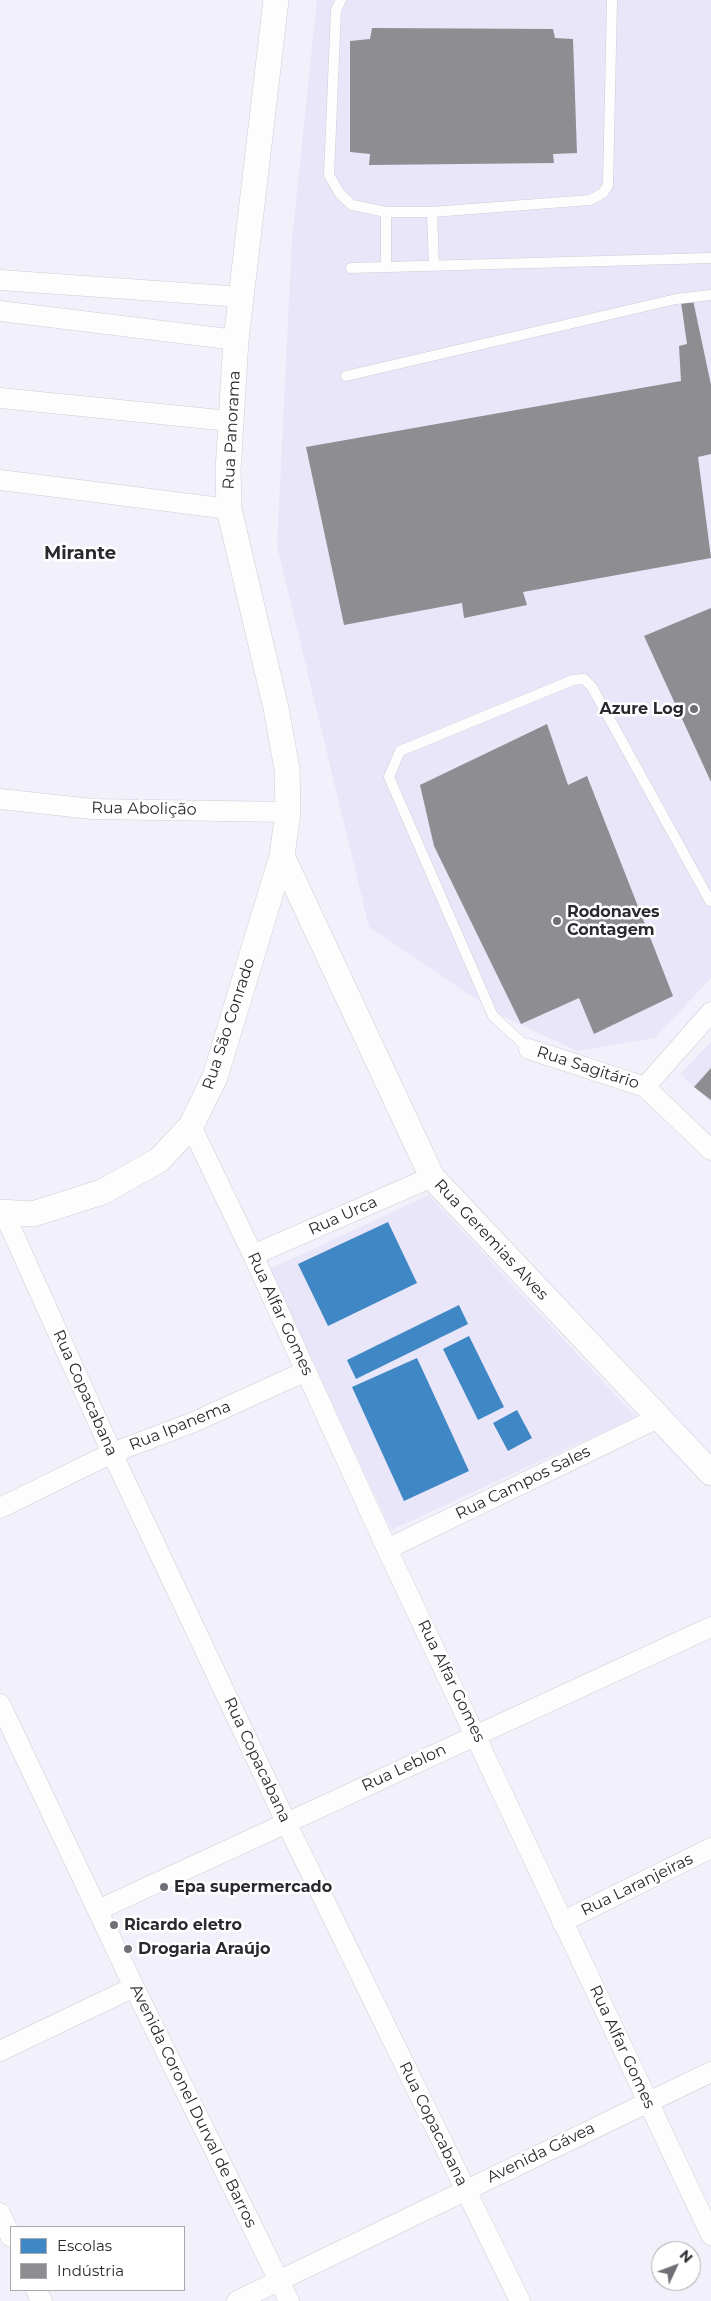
<!DOCTYPE html>
<html>
<head>
<meta charset="utf-8">
<style>
  body { margin:0 }
  #map { position:relative; width:711px; height:2301px; overflow:hidden; background:#f2f0fb; font-family:Montserrat,sans-serif }
  canvas { display:block }
  .legend { position:absolute; left:10px; top:2226px; width:175px; height:65px; box-sizing:border-box; background:#fff; border:1px solid #a9a9ac; margin:0; padding:6px 9px; list-style:none; font-size:15px; color:#29292f }
  .legend li { display:flex; align-items:center; gap:10px; height:25px }
  .legend b { width:25px; border:1px solid #a9a9ac }
  .north { position:absolute; left:651px; top:2241px; width:50px; height:50px; box-sizing:border-box; background:#fff; border:1px solid #a9a9ac; border-radius:50%; rotate:47deg; font-size:14px; font-weight:700; line-height:20px; text-align:center; color:#29292f }
  .north::after { content:''; display:block; margin:auto; width:18px; height:22px; background:#6f6f76; clip-path:polygon(50% 0,100% 100%,50% 72%,0 100%) }
</style>
</head>
<body>
<div id="map">
<canvas width="711" height="2301"></canvas>
<ul class="legend">
<li><b style="height:14px;background:#3f88c5"></b>Escolas</li>
<li><b style="height:14px;background:#8d8d92"></b>Indústria</li>
</ul>
<div class="north">N</div>
</div>
<script>
const context = document.querySelector('canvas').getContext('2d');
context.lineJoin = 'round';
function fillPath(path, color) {
  context.fillStyle = color;
  context.fill(path, 'evenodd');
}
function poly(rows) {
  const path = new Path2D();
  for (const r of rows) {
    path.moveTo(r[0], r[1]);
    for (let i = 2; i < r.length; i += 2) path.lineTo(r[i], r[i + 1]);
  }
  return path;
}
function stroke(path, color, width, dash) {
  context.strokeStyle = color;
  context.lineWidth = width;
  context.lineCap = dash ? 'butt' : 'round';
  context.setLineDash(dash || []);
  context.stroke(path);
}
function write(font, color, halo, rows, align = 'center') {
  context.font = font + ' Montserrat,sans-serif';
  context.lineWidth = 5;
  context.setLineDash([]);
  context.textBaseline = 'middle';
  context.strokeStyle = halo;
  context.fillStyle = color;
  for (const [text, x, y, turn = 0] of rows) {
    context.save();
    context.translate(x, y);
    context.rotate((+turn || 0) * Math.PI / 180);
    context.textAlign = isNaN(turn) ? turn : align;
    if (halo) context.strokeText(text, 0, 0);
    context.fillText(text, 0, 0);
    context.restore();
  }
}
const built = poly([
  [317,0,711,0,711,978,655,1038,577,1051,498,1014,369,927,277,546,292,239],
  [711,1042,711,1103,680,1074],
  [429,1195,636,1417,391,1530,270,1269]
]);
const schools = poly([
  [388,1222,417,1283,328,1326,298,1264],
  [459,1305,468,1324,356,1379,347,1360],
  [469,1336,504,1407,478,1420,443,1349],
  [417,1358,469,1471,404,1501,352,1387],
  [517,1410,532,1438,508,1451,493,1423]
]);
const industry = poly([
  [372,28,553,29,555,38,573,39,577,153,553,154,554,163,369,165,370,154,350,152,350,41,370,39],
  [693,300,711,385,711,454,698,457,711,558,523,592,527,605,464,618,462,603,344,625,306,447,681,381,679,346,687,344,681,302],
  [711,608,711,782,644,636],
  [547,724,568,785,587,776,673,996,594,1034,579,998,521,1024,434,846,420,785],
  [711,1068,711,1100,694,1087]
]);
const service = poly([
  [341,0,336,10,329,175,340,194,352,205,386,212,432,212,590,200,603,193,608,185,612,0],
  [386,212,386,267],
  [432,212,434,266],
  [351,268,711,258],
  [346,376,676,299,711,295],
  [529,1049,493,1016,389,777,400,751,573,680,584,679,592,687,710,901]
]);
const minor = poly([
  [0,280,242,297],
  [0,311,236,340],
  [0,398,230,421],
  [0,480,229,509],
  [0,799,92,809,288,812],
  [529,1049,645,1087,711,1150],
  [645,1087,711,1012],
  [191,1126,253,1255,387,1549,711,2235],
  [4,1213,112,1453,286,1822,520,2301],
  [253,1255,432,1177],
  [0,1508,112,1453,194,1422,306,1371],
  [387,1549,658,1418],
  [0,1704,134,1987,289,2301],
  [98,1910,711,1627],
  [562,1922,711,1848],
  [0,2051,134,1987],
  [0,2213,11,2237],
  [36,2290,42,2301],
  [237,2301,711,2072]
]);
const tertiary = poly([
  [282,856,432,1177,711,1473],
  [0,1212,33,1214,102,1192,159,1160,191,1126,215,1077,282,856,288,812,287,769,276,708,229,509,228,471,236,340,276,0]
]);
const markers = [
  [694,709,5,"#6f6f76"],
  [557,921,5,"#6f6f76"],
  [164,1887,5,"#6f6f76"],
  [114,1925,5,"#6f6f76"],
  [128,1949,5,"#6f6f76"]
];
const streetNames = [
  ["Rua Panorama",232,430,-87],
  ["Rua Abolição",144,809,1],
  ["Rua São Conrado",229,1024,-72],
  ["Rua Sagitário",588,1068,18],
  ["Rua Urca",343,1216,-24],
  ["Rua Geremias Alves",491,1240,47],
  ["Rua Alfar Gomes",280,1314,65],
  ["Rua Copacabana",85,1393,66],
  ["Rua Ipanema",180,1426,-22],
  ["Rua Campos Sales",523,1483,-26],
  ["Rua Alfar Gomes",451,1681,64],
  ["Rua Copacabana",257,1760,65],
  ["Rua Leblon",404,1768,-25],
  ["Rua Laranjeiras",637,1885,-26],
  ["Rua Alfar Gomes",622,2047,65],
  ["Avenida Coronel Durval de Barros",193,2106,64],
  ["Rua Copacabana",433,2124,64],
  ["Avenida Gávea",541,2153,-26]
];
const poiNames = [
  ["Azure Log",684,709,"right"],
  ["Rodonaves",567,912],
  ["Contagem",567,930],
  ["Epa supermercado",174,1887],
  ["Ricardo eletro",124,1925],
  ["Drogaria Araújo",138,1949]
];
const neighbourhoodNames = [
  ["Mirante",80,554]
];
fillPath(built, '#e9e6f9');
fillPath(schools, '#3f88c5');
fillPath(industry, '#8d8d92');
stroke(service, '#cfcdd5', 11);
stroke(minor, '#cfcdd5', 21);
stroke(tertiary, '#cfcdd5', 26);
stroke(service, '#fdfdfe', 10);
stroke(minor, '#fdfdfe', 20);
stroke(tertiary, '#fdfdfe', 25);
for (const [x, y, r, color] of markers) {
  const dot = new Path2D();
  dot.arc(x, y, r, 0, 2 * Math.PI);
  context.fillStyle = color;
  context.fill(dot);
  stroke(dot, '#fff', 2);
}
write('16px', '#29292f', '#fff', streetNames);
write('bold 16px', '#29292f', '#fff', poiNames, 'left');
write('bold 18px', '#29292f', '#fff', neighbourhoodNames);
</script>
</body>
</html>
